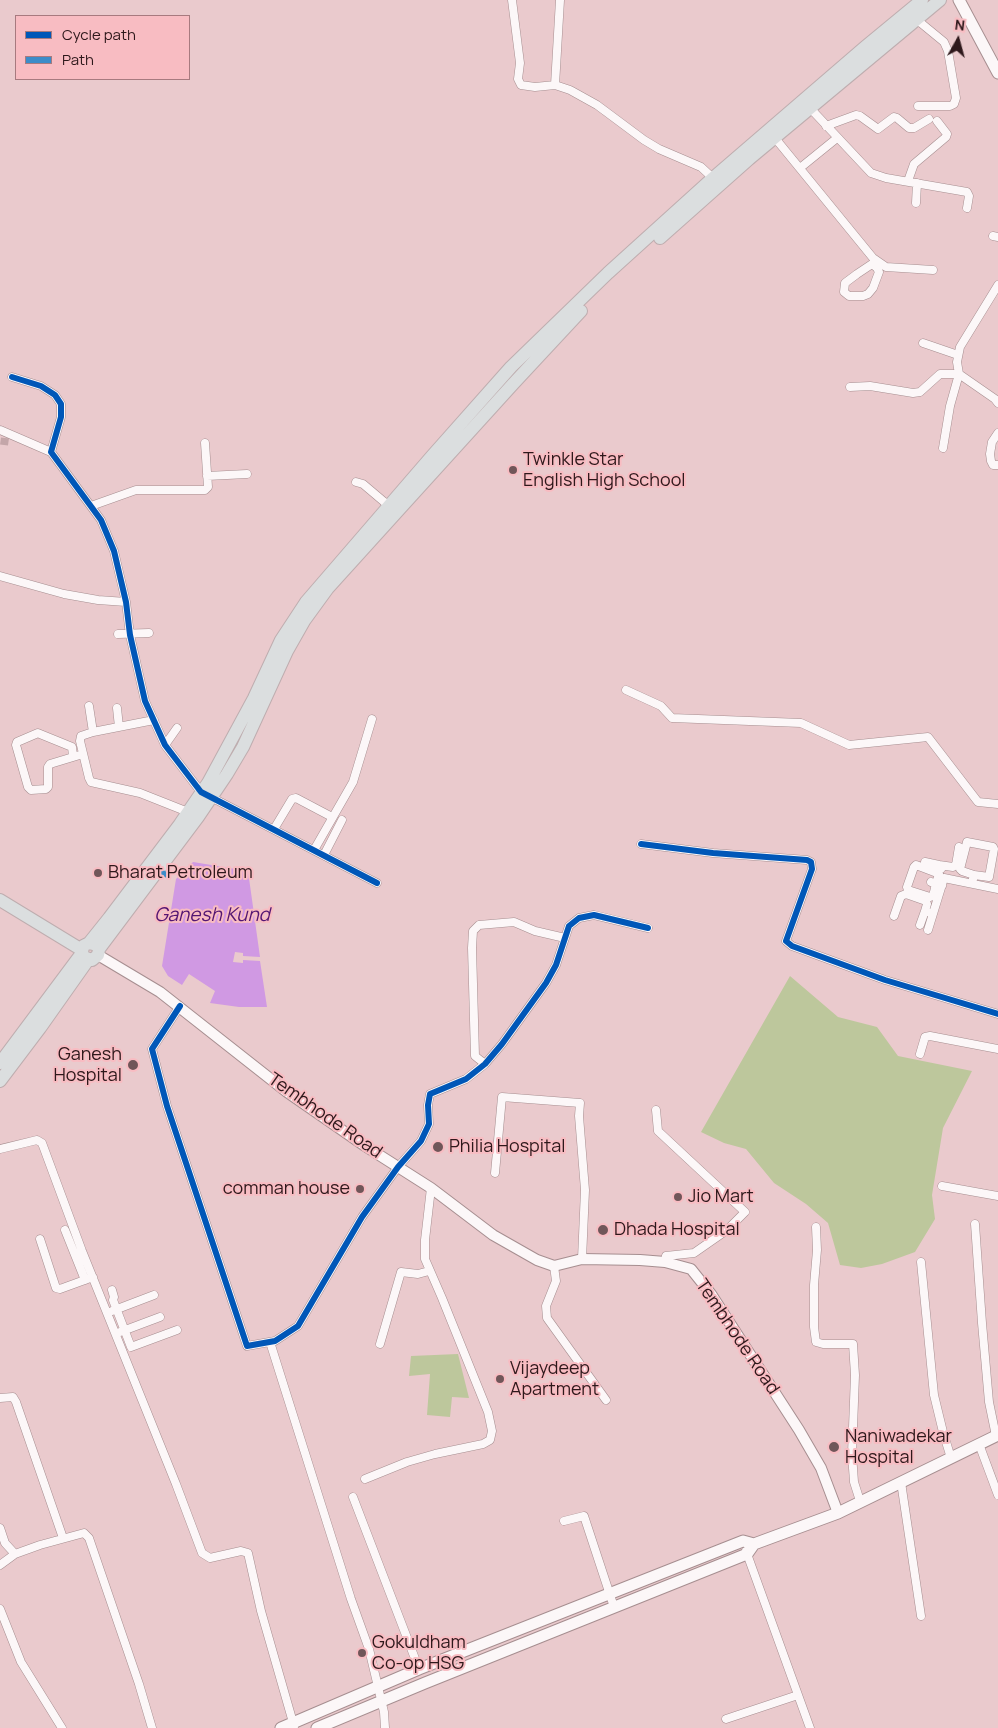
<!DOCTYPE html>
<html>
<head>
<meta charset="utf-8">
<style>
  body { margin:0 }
  #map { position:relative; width:998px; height:1728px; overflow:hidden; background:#eacacd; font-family:Manrope,sans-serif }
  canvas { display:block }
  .legend { position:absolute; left:15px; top:15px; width:175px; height:65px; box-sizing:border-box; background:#f8bcc2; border:1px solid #a77a7f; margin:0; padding:6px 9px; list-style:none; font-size:15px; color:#2e181b }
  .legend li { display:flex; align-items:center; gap:10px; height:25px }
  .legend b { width:25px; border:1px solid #a77a7f }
  .north { position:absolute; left:933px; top:15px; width:50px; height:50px; -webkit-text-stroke:4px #f8bcc2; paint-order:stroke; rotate:7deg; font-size:14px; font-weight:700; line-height:20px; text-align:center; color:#2e181b }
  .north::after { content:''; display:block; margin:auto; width:18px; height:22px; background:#2e181b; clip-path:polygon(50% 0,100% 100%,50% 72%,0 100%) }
</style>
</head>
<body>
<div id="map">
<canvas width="998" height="1728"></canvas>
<ul class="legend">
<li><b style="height:6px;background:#0057b8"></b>Cycle path</li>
<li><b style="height:6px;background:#3c8cc9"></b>Path</li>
</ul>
<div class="north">N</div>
</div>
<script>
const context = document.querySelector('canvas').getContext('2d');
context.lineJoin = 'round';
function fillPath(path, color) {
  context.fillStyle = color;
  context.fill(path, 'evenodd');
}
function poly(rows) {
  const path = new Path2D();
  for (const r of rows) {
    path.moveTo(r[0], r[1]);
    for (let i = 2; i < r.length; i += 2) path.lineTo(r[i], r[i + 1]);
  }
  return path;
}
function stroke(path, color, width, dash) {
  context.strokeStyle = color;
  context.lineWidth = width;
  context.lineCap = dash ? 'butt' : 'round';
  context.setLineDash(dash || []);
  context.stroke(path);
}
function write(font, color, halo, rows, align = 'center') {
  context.font = font + ' Manrope,sans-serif';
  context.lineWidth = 4;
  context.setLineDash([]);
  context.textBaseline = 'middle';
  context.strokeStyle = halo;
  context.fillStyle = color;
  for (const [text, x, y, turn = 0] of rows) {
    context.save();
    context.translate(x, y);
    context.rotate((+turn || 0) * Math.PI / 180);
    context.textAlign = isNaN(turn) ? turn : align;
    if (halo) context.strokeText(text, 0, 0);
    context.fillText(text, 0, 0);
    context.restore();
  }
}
const green = poly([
  [790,976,838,1017,877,1027,898,1056,972,1071,943,1128,932,1195,935,1219,915,1252,882,1264,861,1268,840,1265,828,1223,806,1204,774,1183,746,1149,724,1143,701,1132],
  [458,1354,469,1398,452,1397,450,1417,427,1415,430,1374,409,1376,411,1356]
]);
const water = poly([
  [193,862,248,871,260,957,243,956,243,953,235,952,233,962,243,963,243,960,260,961,267,1007,239,1007,210,1003,215,991,189,974,182,985,168,976,162,966,176,879]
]);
const minorTunnel = poly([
  [4,445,5,438]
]);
const minor = poly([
  [512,0,520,63,518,79,521,85,535,87,555,85,570,90,597,105,644,140,659,149,701,167,715,180],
  [916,19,944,42,948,51,956,98,954,104,950,106,918,106],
  [555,85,560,0],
  [810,108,871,173,886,178,967,192,969,196,967,208],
  [826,126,856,115,860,116,878,129,894,117,897,118,909,128,914,128,929,119],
  [775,138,873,258,886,267,933,270],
  [800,168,837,138],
  [908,181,914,164,946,137,947,134,937,121],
  [916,203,917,183],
  [993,236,998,237],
  [877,268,872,264,857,274,845,283,844,292,849,296,863,296,868,294,873,288,879,272,877,268,881,264],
  [998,285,960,347,957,362,959,374,995,399,998,403],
  [923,343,958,355],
  [12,377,41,386,55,395,61,404,61,417,51,452,101,520,114,551,126,602,130,635,145,701,165,745,201,792,377,883],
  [850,387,870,386,913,393,920,392,940,374,959,374,950,406,943,448],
  [0,430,51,452],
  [998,433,992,442,990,454,991,461,993,465,998,465],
  [207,476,247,474],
  [356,482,363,484,389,506],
  [91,506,136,490,205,490,208,487,205,443],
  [0,576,64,594,98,600,126,602],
  [118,634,149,633],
  [626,690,661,706,672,718,801,723,849,745,928,737,978,802,998,804],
  [89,706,93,732],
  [117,708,119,727],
  [154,720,93,732,81,736,80,741,89,778,91,782,140,793,188,812],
  [165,745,177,728],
  [73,756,72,747,40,734,38,733,17,742,16,745,28,787,31,790,46,789,48,787,48,767,50,764,83,754],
  [274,829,292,799,296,798,332,817],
  [641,844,713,853,807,860,811,862,812,869,786,941,792,946,885,980,998,1014],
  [314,850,353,782,372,719],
  [324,855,342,820],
  [925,862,939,865,941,869],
  [939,865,953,867,956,865,959,847],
  [931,882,936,884,939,874,937,873,916,865,914,867,907,887,908,890,930,897,933,896,936,884,942,886],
  [972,883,974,875,989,877,994,849,993,847,967,842,960,869,962,871,974,875],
  [894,916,901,896,906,894,926,901,927,904,925,911],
  [920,925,925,911,928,912],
  [928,930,944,878,998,889],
  [180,1006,152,1049,167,1106,247,1346,275,1341,298,1326,362,1217,398,1167,421,1141,429,1124,428,1105,430,1094,466,1079,485,1064,502,1044,546,983,556,965,569,926,579,918,594,915,648,928],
  [920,1054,925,1037,930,1036,998,1049],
  [485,1064,475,1056,472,948,473,931,479,925,514,922,535,931,565,938],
  [656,1110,658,1131,745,1212,727,1230,694,1253,666,1256,665,1262],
  [0,1149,37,1140,42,1143,82,1251,176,1484,202,1553,210,1558,241,1551,248,1553,261,1611,294,1726],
  [495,1173,502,1097,580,1103,579,1116,585,1190,582,1259],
  [942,1186,998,1196],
  [975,1224,982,1323,989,1402,996,1436],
  [816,1227,817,1250,814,1285,814,1327,816,1342,823,1344,853,1344,855,1375,852,1454,854,1482,860,1501],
  [65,1230,85,1280],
  [40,1239,56,1288,60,1289,93,1277],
  [921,1262,934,1395,943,1432,951,1458],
  [554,1266,556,1281,546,1306,547,1318,606,1400],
  [112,1290,114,1297,113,1300,131,1347,177,1330],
  [112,1311,154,1295],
  [120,1332,160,1317],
  [270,1342,351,1599,369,1649,384,1712,385,1728],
  [380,1344,401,1272,418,1274,429,1271],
  [0,1398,13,1397,16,1402,63,1538],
  [979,1444,998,1495],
  [365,1479,407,1462,435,1454,483,1444,490,1440,492,1431,488,1412,442,1298,425,1259,425,1240,431,1188],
  [901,1482,921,1616],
  [353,1497,419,1669],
  [564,1521,584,1516,614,1607],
  [0,1528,5,1543,15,1554,40,1545,84,1533,89,1538,139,1684,152,1728],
  [746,1551,810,1728],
  [0,1565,15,1554],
  [0,1609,21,1662,62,1728],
  [726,1719,798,1695]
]);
const tertiary = poly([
  [98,955,160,992,287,1092,365,1146,431,1188,493,1235,537,1260,554,1266,582,1259,640,1260,665,1262,691,1269,711,1294,799,1430,821,1468,838,1513]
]);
const secondary = poly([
  [959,0,998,73],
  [281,1728,419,1669,743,1541,754,1544,838,1513,998,1435],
  [317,1728,425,1683,747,1554,754,1544]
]);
const primary = poly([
  [660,238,749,159,940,0],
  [0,900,82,950],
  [89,943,97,945,99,949,98,955,92,960,84,957,82,953,83,946,89,943,109,918,180,824,208,783,254,698,281,640,306,602,432,456,511,367,608,273,713,178,865,47,922,0],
  [99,949,198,817,227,774,243,747,287,651,304,621,328,588,395,514,513,384,581,311],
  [0,1063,82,953],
  [0,1081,40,1028,88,960]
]);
const quiet = poly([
  [159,870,171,878]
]);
const cycleway = poly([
  [12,377,41,386,55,395,61,404,61,417,51,452,101,520,114,551,126,602,130,635,145,701,165,745,201,792,377,883],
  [641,844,713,853,807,860,811,862,812,869,786,941,792,946,885,980,998,1014],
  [180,1006,152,1049,167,1106,247,1346,275,1341,298,1326,362,1217,398,1167,421,1141,429,1124,428,1105,430,1094,466,1079,485,1064,502,1044,546,983,556,965,569,926,579,918,594,915,648,928]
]);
const markers = [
  [513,470,5,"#705659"],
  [98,873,5,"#705659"],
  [133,1065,6,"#705659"],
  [438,1147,6,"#705659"],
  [360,1189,5,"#705659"],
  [678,1197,5,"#705659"],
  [603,1230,6,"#705659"],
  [500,1379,5,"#705659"],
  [834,1447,6,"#705659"],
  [362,1653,5,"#705659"]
];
const poiNames = [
  ["Twinkle Star",523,460],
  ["English High School",523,481],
  ["Bharat Petroleum",108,873],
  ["Ganesh",122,1055,"right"],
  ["Hospital",122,1076,"right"],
  ["Philia Hospital",449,1147],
  ["comman house",350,1189,"right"],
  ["Jio Mart",688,1197],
  ["Dhada Hospital",614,1230],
  ["Vijaydeep",510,1369],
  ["Apartment",510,1390],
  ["Naniwadekar",845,1437],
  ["Hospital",845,1458],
  ["Gokuldham",372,1643],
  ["Co-op HSG",372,1664]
];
const streetNames = [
  ["Tembhode Road",325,1116,35],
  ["Tembhode Road",737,1337,56]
];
const waterNames = [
  ["Ganesh Kund",212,916]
];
fillPath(green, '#bdc79c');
fillPath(water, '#d099e3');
stroke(minorTunnel, '#c4a6a9', 8, [8, 4]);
stroke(minor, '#a68e90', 9);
stroke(tertiary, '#a68e90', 12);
stroke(secondary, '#a68e90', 13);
stroke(primary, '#beadaf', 14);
stroke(minor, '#fcf7f8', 8);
stroke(tertiary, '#fcf7f8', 10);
stroke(secondary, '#fcf7f8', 11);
stroke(primary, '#dbdedf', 12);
stroke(quiet, '#3c8cc9', 5, [10, 5]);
stroke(cycleway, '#0057b8', 6);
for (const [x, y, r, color] of markers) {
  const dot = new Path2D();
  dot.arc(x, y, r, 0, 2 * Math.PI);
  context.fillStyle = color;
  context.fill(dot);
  stroke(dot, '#f8bcc2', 2);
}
write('18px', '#2e181b', '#f8bcc2', poiNames, 'left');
write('18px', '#2e181b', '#f8bcc2', streetNames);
write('italic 19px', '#531572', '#f8bcc2', waterNames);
</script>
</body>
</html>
